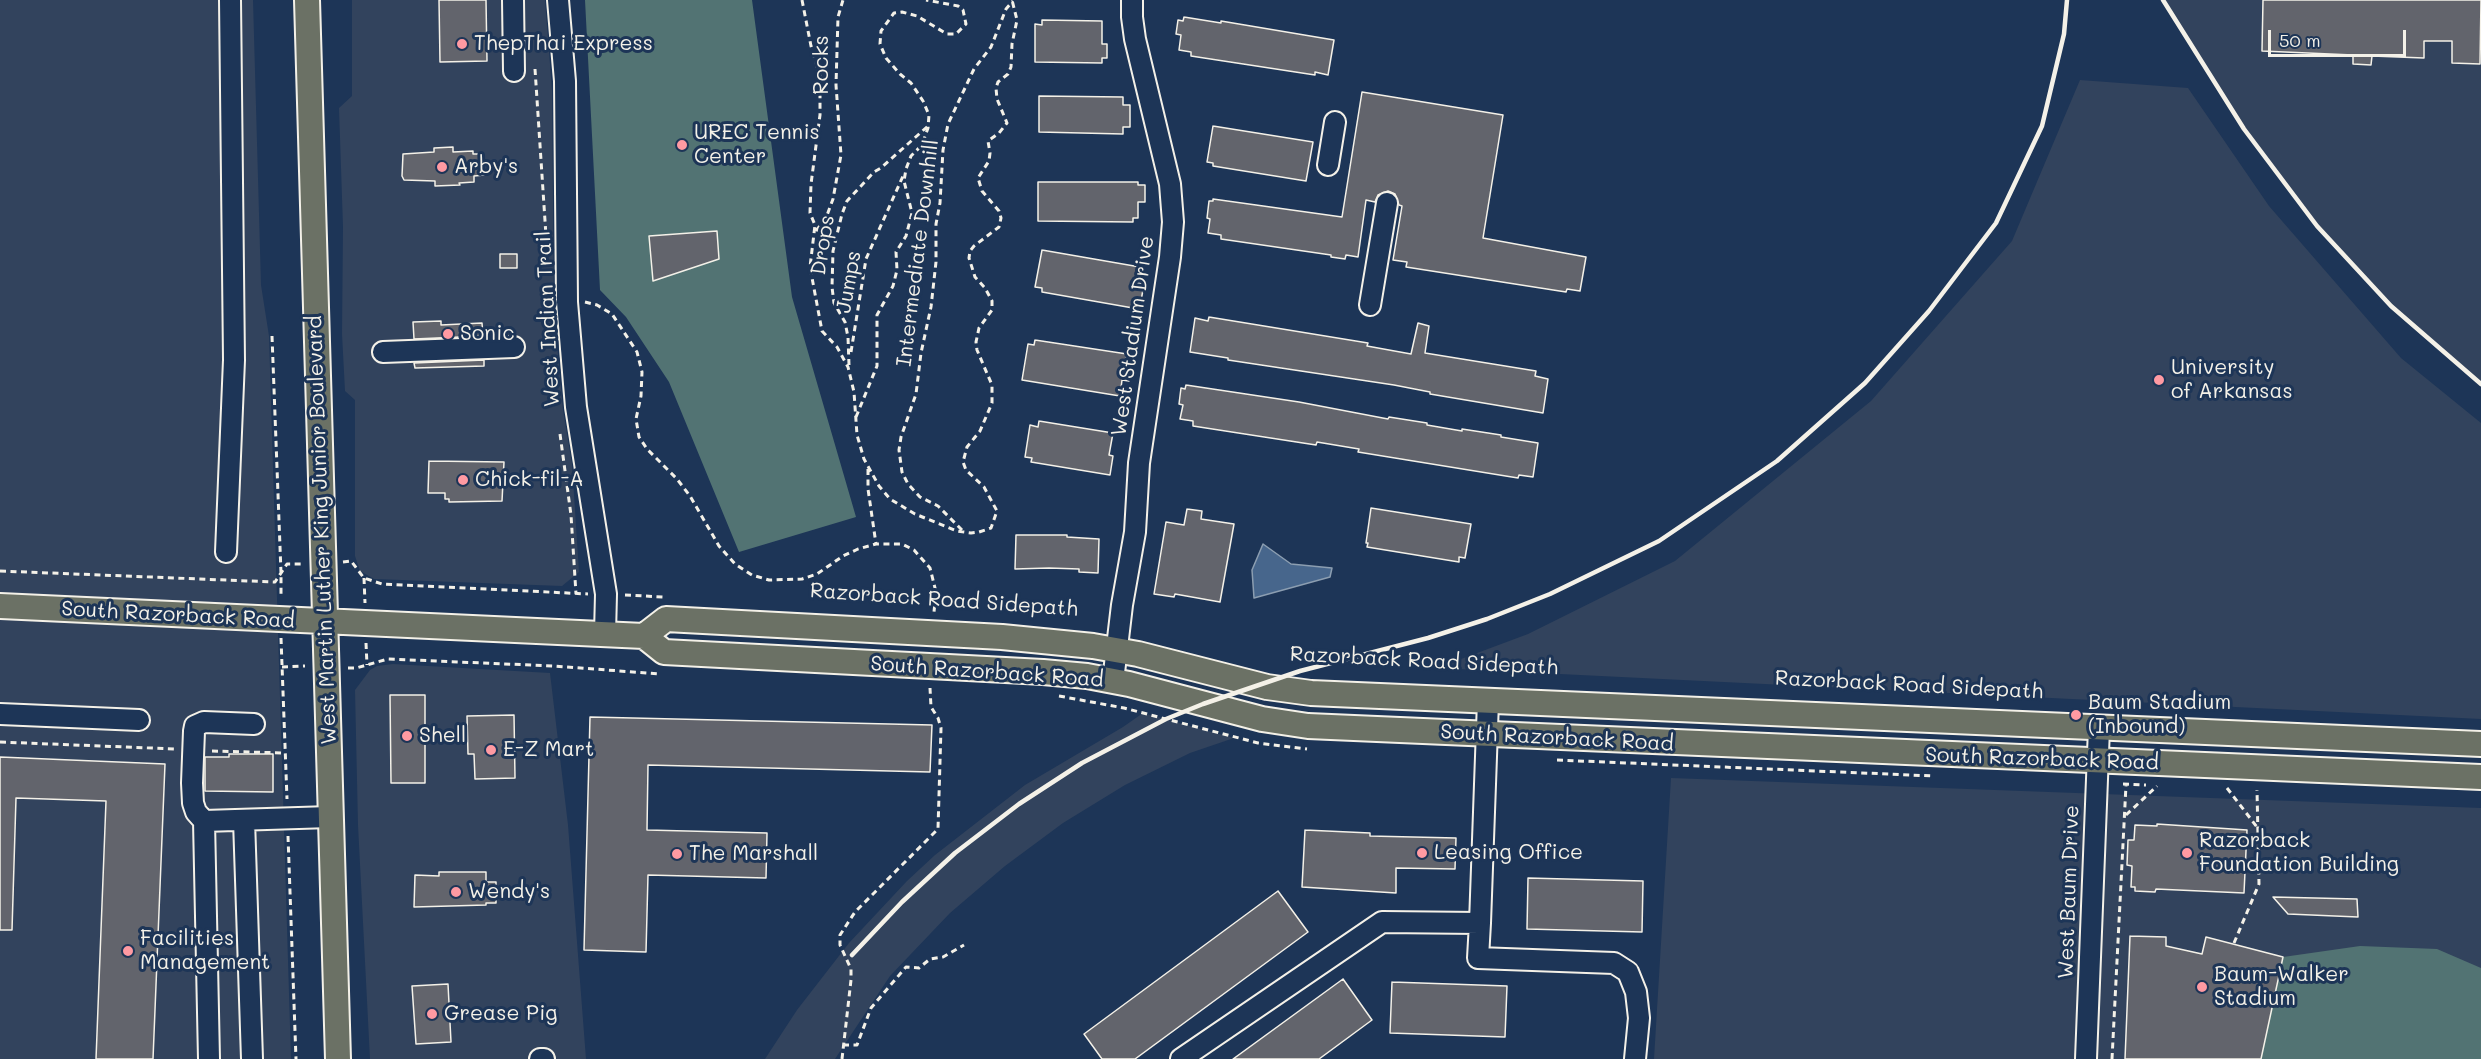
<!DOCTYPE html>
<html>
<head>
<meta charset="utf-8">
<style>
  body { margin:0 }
  #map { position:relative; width:2481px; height:1059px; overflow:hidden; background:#1d3557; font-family:Mali,sans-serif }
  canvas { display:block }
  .scale { position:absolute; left:2268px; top:30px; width:138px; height:27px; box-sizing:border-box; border:3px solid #f4f1e8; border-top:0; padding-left:8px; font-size:18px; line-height:21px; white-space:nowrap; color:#f4f1e8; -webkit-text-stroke:4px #1d3557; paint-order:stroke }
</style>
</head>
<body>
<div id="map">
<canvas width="2481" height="1059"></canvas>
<div class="scale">50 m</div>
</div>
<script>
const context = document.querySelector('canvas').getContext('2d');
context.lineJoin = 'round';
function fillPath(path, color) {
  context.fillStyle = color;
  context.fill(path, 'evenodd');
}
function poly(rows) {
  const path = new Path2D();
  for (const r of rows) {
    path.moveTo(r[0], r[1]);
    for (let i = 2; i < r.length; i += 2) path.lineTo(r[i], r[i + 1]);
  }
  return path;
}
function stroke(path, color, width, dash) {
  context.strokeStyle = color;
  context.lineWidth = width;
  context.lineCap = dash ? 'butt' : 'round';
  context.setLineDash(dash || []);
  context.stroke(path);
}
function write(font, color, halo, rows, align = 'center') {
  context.font = font + ' Mali,sans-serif';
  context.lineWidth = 6;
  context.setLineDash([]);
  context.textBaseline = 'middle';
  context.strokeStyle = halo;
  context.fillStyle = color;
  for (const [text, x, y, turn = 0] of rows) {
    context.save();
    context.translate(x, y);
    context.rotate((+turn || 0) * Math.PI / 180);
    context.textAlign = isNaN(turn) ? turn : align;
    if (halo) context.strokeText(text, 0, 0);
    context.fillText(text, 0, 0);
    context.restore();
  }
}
const built = poly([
  [0,0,253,0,261,285,269,336,291,1059,0,1059],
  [352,0,545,0,552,90,554,311,563,410,572,464,579,572,562,586,374,579,360,571,355,556,355,400,345,391,342,334,343,227,339,108,352,96],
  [2163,0,2481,0,2481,384,2391,306,2317,226,2244,129],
  [2080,80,2188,88,2269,206,2401,358,2481,423,2481,719,1437,668,1528,634,1675,561,1871,401,2012,241],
  [393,664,550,673,568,825,586,1059,370,1059,358,825,355,690,370,670,377,666],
  [1143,713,1234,738,1190,753,1125,785,1063,823,1005,866,950,913,890,976,835,1059,765,1059,797,1010,849,943,907,881,935,855,1025,785,1123,727],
  [1671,778,2481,808,2481,1059,1654,1059]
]);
const green = poly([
  [585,0,752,0,792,297,856,517,739,552,669,382,626,317,600,290],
  [2360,946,2437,949,2481,968,2481,1059,2261,1059,2283,957]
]);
const water = poly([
  [1263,544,1291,564,1332,568,1330,577,1254,598,1252,570,1263,544]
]);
const building = poly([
  [439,0,486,0,487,61,440,62,439,0],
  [2263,0,2481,0,2480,64,2452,63,2452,41,2424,41,2424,58,2372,56,2371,65,2353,64,2353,55,2262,51,2263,0],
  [1184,17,1221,23,1221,21,1334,40,1328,75,1315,72,1315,75,1191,56,1191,52,1179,50,1181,35,1176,34,1178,20,1183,21,1184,17],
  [1042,20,1102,21,1102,44,1107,44,1107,58,1102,58,1102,63,1035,62,1035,24,1042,25,1042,20],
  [1362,92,1503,115,1483,238,1586,257,1580,291,1567,289,1566,292,1406,267,1407,262,1393,260,1402,206,1399,205,1395,194,1388,191,1378,195,1375,202,1366,200,1358,257,1346,255,1345,259,1331,257,1331,255,1221,239,1221,235,1208,233,1210,219,1207,218,1209,201,1213,201,1213,199,1342,217,1362,92],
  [1039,96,1123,97,1123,105,1130,105,1130,127,1123,127,1123,134,1039,132,1039,96],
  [1213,126,1313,142,1306,181,1213,166,1213,163,1207,162,1213,126],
  [453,147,453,152,473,151,473,154,483,154,484,175,474,176,474,182,459,183,460,185,435,186,435,181,404,180,402,176,403,154,434,152,434,148,453,147],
  [1038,182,1138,182,1138,185,1145,185,1145,202,1138,202,1138,218,1133,218,1133,222,1038,221,1038,182],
  [717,231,719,259,653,281,649,236,717,231],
  [1042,250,1140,267,1137,283,1144,284,1141,301,1134,299,1133,308,1042,292,1042,288,1035,287,1042,250],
  [500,254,517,254,517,268,500,268,500,254],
  [1209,317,1368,343,1367,346,1411,354,1418,323,1429,326,1425,353,1536,371,1535,376,1548,379,1543,413,1430,394,1430,392,1394,385,1228,360,1228,358,1190,352,1195,318,1208,321,1209,317],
  [441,321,441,325,482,323,483,336,414,339,413,322,441,321],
  [1035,340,1127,354,1125,364,1131,365,1129,381,1122,380,1120,396,1022,380,1028,344,1034,345,1035,340],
  [484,360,484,366,415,368,414,363,484,360],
  [1186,385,1299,402,1388,419,1389,417,1427,423,1427,425,1462,431,1462,429,1501,435,1501,437,1538,443,1533,477,1519,475,1518,478,1358,452,1359,449,1317,442,1316,445,1193,426,1193,421,1180,419,1183,405,1179,404,1181,388,1185,389,1186,385],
  [1039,421,1113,433,1109,455,1113,456,1110,475,1031,462,1032,458,1025,457,1030,425,1038,427,1039,421],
  [429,461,504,462,502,501,449,502,449,499,445,499,445,493,428,493,429,461],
  [1371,508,1471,524,1465,558,1459,557,1459,562,1367,547,1368,543,1366,543,1371,508],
  [1187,509,1202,511,1201,519,1234,524,1220,602,1175,594,1174,597,1154,594,1166,522,1184,525,1187,509],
  [1016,535,1067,535,1067,537,1099,539,1098,573,1079,572,1079,569,1049,568,1015,569,1016,535],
  [390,695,425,695,425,783,391,783,390,695],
  [514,715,515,778,475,779,474,754,468,754,467,716,514,715],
  [590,717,932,725,930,772,648,765,647,830,767,833,766,878,648,875,646,952,584,950,590,717],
  [229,754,273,754,273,792,205,791,205,757,229,757,229,754],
  [0,757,165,764,153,1059,96,1059,106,801,16,798,12,930,0,930,0,757],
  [2157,824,2247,830,2244,893,2156,889,2155,892,2135,891,2135,887,2131,887,2132,866,2127,865,2128,840,2134,840,2135,825,2157,826,2157,824],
  [1305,830,1370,833,1370,836,1456,838,1455,869,1396,868,1396,893,1302,887,1305,830],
  [439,872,486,872,486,882,496,882,496,903,486,903,486,905,414,907,415,875,439,876,439,872],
  [1528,878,1643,881,1642,932,1527,929,1528,878],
  [1278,891,1308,932,1135,1059,1102,1059,1084,1034,1278,891],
  [2273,897,2357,899,2358,917,2288,914,2273,897],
  [2130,936,2166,937,2166,946,2202,954,2206,937,2283,957,2261,1059,2125,1059,2130,936],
  [1343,979,1372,1020,1319,1059,1233,1059,1343,979],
  [1392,982,1507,986,1505,1037,1390,1033,1392,982],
  [448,984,451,1042,416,1044,412,986,448,984]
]);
const path = poly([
  [802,0,811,46,820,76,820,115,811,184,810,213,815,225,810,267,822,331,837,347,848,367,854,392,857,435,864,459,879,486,890,499,915,514,957,531,971,533,979,532,991,528,997,511,984,487,966,470,963,462,967,447,980,431,992,403,992,385,977,350,976,342,979,328,992,310,992,301,985,288,975,277,969,258,970,251,974,246,999,227,1001,218,999,211,982,191,978,178,989,161,990,153,988,141,999,133,1007,123,997,99,996,88,998,82,1008,74,1011,67,1012,44,1017,20,1012,0],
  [535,69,546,236],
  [816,231,826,218,833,199,841,155,836,85,838,17,843,0],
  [585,302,597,305,612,314,637,352,642,372,641,396,636,419,639,437,647,449,677,479,690,496,719,546,735,564,752,575,769,580,802,579,817,574,843,556,858,549,876,544,902,544,914,550,930,568,936,592,934,612],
  [272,336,281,573,281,598],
  [851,352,866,259,903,176],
  [849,365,848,337,845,322,834,303,832,287,833,251,842,214,847,201,874,172,881,168,928,126],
  [856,417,877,366,877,315,893,286,897,270,896,252,906,236,912,213,904,181,906,169,911,156,922,145,928,128,929,115,923,101,911,83,900,74,886,58,880,44,881,31,894,13,902,12,917,16,947,34,956,34,966,24,963,10,958,6,926,0],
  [560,434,571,515,576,594],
  [868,469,868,489,876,544],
  [962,530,938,506,920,497,908,484,902,472,899,450,901,437,916,394,921,353,931,307,936,262,936,224,940,203,943,150,948,124,974,69,991,47,1006,9,1013,1],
  [343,562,351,561,364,578,382,584,588,594],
  [0,571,275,582,287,564,304,564],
  [364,578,365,603],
  [625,595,663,597],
  [281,638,287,799],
  [366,643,367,665],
  [282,667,305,666],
  [348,668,356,668,388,659,554,666,660,674],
  [1059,696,1124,708,1258,743,1307,749],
  [0,742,175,749],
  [212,751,285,753],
  [1557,760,1934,776],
  [2123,784,2146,785],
  [2227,788,2257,827],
  [2126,815,2157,786],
  [288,836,296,1059],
  [2234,943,2259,884,2257,790],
  [843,1045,857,1045,871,1008,906,967,919,968,930,959,943,957,964,945],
  [842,1059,851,980,851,969,840,945,840,935,855,912,938,829,941,728,938,718,931,707,930,688],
  [2112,1059,2126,785]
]);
const minor = poly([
  [513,0,514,71],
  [558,0,565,81,567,302,576,407,606,594,605,634],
  [1328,165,1335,122],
  [1370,305,1387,203],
  [383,352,514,347],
  [226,552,234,360,230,0],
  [1113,681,1122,605,1135,532,1139,463,1170,257,1173,222,1170,184,1135,39,1132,17,1132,0],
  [0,714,139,720],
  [244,820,252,1059],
  [204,821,330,817],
  [1480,923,1478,958,1614,963,1628,972,1636,992,1639,1018,1635,1059],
  [209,1059,204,821,196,812,193,803,192,783,194,731,195,726,204,722,254,724],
  [540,1059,544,1059],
  [1181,1059,1382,922,1480,923,1488,701],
  [2086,1059,2099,728]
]);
const major = poly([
  [307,0,338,1059],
  [0,606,644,636,664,652,1043,672,1087,676,1129,684,1262,719,1308,726,2481,777],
  [644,636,666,619,1002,637,1093,646,1138,654,1267,687,1311,693,2481,744]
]);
const rail = poly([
  [2163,0,2244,129,2317,226,2391,306,2481,384],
  [852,955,902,902,955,853,1019,804,1082,763,1166,719,1203,704,1300,671,1428,638,1487,619,1550,594,1659,541,1777,461,1865,383,1929,311,1996,223,2042,126,2064,34,2067,0]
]);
const markers = [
  [462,44,6,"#ff9aa2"],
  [682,145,6,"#ff9aa2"],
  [442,167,6,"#ff9aa2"],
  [448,334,6,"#ff9aa2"],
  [2159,380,6,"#ff9aa2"],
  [463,480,6,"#ff9aa2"],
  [2076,715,6,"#ff9aa2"],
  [407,736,6,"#ff9aa2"],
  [491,750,6,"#ff9aa2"],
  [1422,853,6,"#ff9aa2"],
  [2187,853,6,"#ff9aa2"],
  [677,854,6,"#ff9aa2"],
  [456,892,6,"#ff9aa2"],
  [128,951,6,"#ff9aa2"],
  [2202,987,6,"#ff9aa2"],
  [432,1014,6,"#ff9aa2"]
];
const poiNames = [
  ["ThepThai Express",474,44],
  ["UREC Tennis",694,133],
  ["Center",694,157],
  ["Arby's",454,167],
  ["Sonic",460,334],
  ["University",2171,368],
  ["of Arkansas",2171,392],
  ["Chick-fil-A",475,480],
  ["Baum Stadium",2088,703],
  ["(Inbound)",2088,727],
  ["Shell",419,736],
  ["E-Z Mart",503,750],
  ["Razorback",2199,841],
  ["Foundation Building",2199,865],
  ["Leasing Office",1434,853],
  ["The Marshall",689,854],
  ["Wendy's",468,892],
  ["Facilities",140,939],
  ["Management",140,963],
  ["Baum-Walker",2214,975],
  ["Stadium",2214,999],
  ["Grease Pig",444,1014]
];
const streetNames = [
  ["Rocks",822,65,-90],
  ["Drops",823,245,-81],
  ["Intermediate Downhill",918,253,-83],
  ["Jumps",849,282,-80],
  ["West Indian Trail",548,319,-93],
  ["West Stadium Drive",1133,336,-82],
  ["West Martin Luther King Junior Boulevard",322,530,-92],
  ["Razorback Road Sidepath",944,600,4],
  ["South Razorback Road",178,615,3],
  ["Razorback Road Sidepath",1424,661,3],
  ["South Razorback Road",987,672,4],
  ["Razorback Road Sidepath",1909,685,3],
  ["South Razorback Road",1557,738,3],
  ["South Razorback Road",2042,759,2],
  ["West Baum Drive",2069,892,-88]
];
fillPath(built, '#32435d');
fillPath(green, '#527373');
fillPath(water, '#47668c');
stroke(water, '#8c9eb1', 1.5);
fillPath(building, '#62646c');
stroke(building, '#f4f1e8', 1.5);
stroke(minor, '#f4f1e8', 24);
stroke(major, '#f4f1e8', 28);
stroke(path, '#f4f1e8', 3, [6, 4.5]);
stroke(minor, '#1d3557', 20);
stroke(major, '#6b7165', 24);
stroke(rail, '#f4f1e8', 4.5);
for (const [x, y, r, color] of markers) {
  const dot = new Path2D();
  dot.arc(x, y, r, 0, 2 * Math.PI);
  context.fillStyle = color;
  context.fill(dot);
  stroke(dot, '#1d3557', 2);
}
write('21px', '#f4f1e8', '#1d3557', poiNames, 'left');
write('21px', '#f4f1e8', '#1d3557', streetNames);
</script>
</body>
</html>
